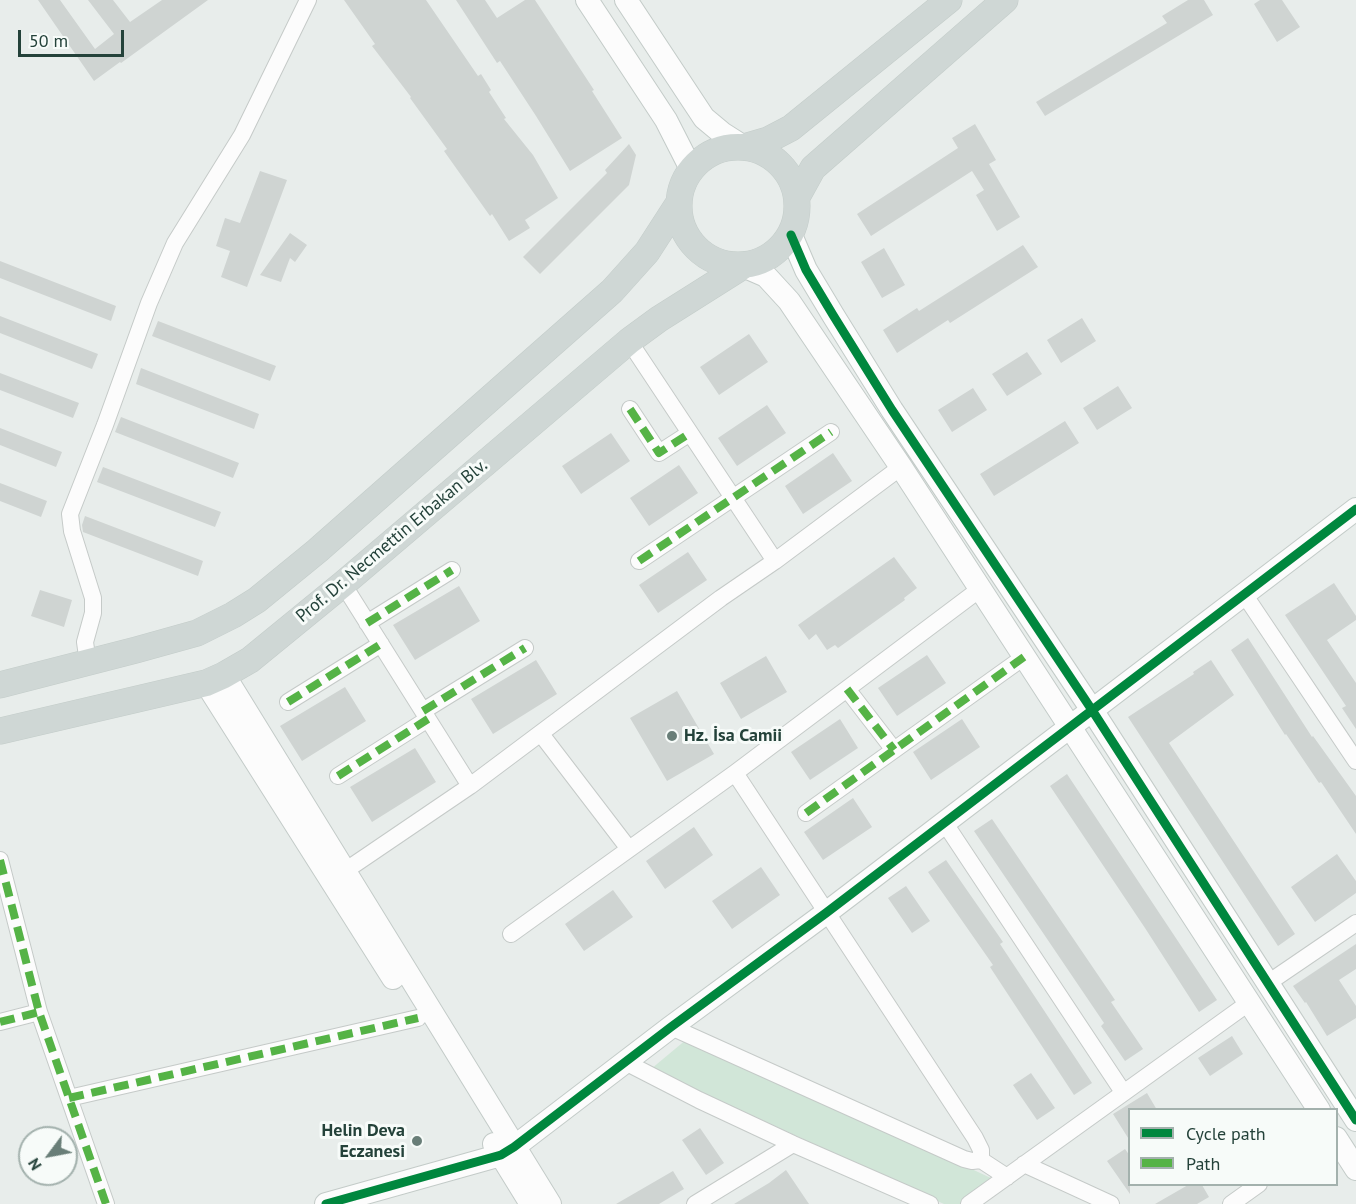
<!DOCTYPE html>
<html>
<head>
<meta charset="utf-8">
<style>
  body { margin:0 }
  #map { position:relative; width:1356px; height:1204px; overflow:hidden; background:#e8edeb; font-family:"PT Sans",sans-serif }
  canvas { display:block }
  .legend { position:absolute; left:1128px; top:1108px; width:210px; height:78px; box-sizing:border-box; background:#f7fbf9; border:2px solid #a3b1ad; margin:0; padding:8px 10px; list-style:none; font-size:18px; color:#24423a }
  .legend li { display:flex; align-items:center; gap:12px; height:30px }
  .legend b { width:30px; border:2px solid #a3b1ad }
  .north { position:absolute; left:18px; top:1126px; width:60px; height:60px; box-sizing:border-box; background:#f7fbf9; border:2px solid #a3b1ad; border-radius:50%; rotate:238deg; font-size:16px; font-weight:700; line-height:24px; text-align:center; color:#24423a }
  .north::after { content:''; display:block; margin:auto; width:21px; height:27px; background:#697e78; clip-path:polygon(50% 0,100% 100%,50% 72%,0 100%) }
  .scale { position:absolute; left:18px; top:30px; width:106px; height:27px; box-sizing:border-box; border:3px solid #24423a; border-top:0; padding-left:8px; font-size:18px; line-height:21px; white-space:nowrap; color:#24423a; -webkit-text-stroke:4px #f7fbf9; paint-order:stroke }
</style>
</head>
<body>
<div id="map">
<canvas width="1356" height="1204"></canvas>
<ul class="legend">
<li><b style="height:8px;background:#00873e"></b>Cycle path</li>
<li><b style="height:8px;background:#55b346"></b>Path</li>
</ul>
<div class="north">N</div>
<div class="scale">50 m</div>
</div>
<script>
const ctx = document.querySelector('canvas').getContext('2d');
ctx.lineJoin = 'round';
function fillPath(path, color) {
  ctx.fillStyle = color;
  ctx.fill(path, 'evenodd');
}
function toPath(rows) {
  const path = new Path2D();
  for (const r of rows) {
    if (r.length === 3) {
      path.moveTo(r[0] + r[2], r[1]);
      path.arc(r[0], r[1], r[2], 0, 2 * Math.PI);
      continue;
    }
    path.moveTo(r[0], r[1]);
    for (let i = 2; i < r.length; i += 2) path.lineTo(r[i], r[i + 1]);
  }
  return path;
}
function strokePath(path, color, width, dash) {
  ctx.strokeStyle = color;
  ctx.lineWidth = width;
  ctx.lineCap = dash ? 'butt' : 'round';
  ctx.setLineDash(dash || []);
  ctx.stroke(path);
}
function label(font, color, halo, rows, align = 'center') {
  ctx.font = font + ' "PT Sans",sans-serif';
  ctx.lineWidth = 6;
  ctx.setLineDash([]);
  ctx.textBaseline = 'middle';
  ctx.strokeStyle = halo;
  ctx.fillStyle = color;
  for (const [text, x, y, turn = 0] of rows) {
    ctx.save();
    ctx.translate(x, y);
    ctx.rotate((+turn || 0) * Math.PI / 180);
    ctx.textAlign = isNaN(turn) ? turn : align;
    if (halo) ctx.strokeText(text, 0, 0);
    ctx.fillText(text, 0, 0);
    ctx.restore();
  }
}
const green = toPath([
  [687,1039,901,1136,993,1179,962,1204,944,1204,651,1069]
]);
const building = toPath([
  [38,0,60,0,95,49,114,34,88,0,113,0,130,22,162,0,208,0,121,63,120,62,94,81],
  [344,0,426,0,478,76,481,74,491,90,489,92,506,118,504,119,533,155,558,198,525,220,530,228,509,241,492,214,490,216,444,151,447,149,410,98,411,97,372,46,375,44],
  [456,0,485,0,497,18,525,0,535,0,594,90,592,91,622,138,570,171,536,116,500,61,497,63],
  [1188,0,1204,0,1213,15,1045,116,1036,102,1167,23,1162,16],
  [1260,0,1282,0,1300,27,1277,42,1254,4],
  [975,124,996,160,989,164,1020,217,997,231,976,195,984,190,972,171,871,236,857,214,958,148,952,138],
  [629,144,636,155,629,185,540,274,523,257,607,173,605,170],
  [260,171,287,180,247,287,221,277,230,251,216,246,225,218,240,223],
  [290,233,307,245,295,262,290,258,281,282,260,275],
  [1023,245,1038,267,950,323,948,320,897,353,883,330,917,308,919,311],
  [884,248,905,285,882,298,861,262],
  [0,261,116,306,111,321,0,278],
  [0,316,98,354,92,369,0,333],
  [1082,318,1096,341,1061,363,1047,340],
  [158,321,276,366,270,381,152,336],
  [749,334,768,362,719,395,700,367],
  [1027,352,1042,374,1007,396,992,374],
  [141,368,259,414,254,429,136,384],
  [0,373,79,403,73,418,0,390],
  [1118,386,1132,408,1097,430,1083,408],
  [973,388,987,410,952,432,938,410],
  [767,405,786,433,737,466,718,438],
  [121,417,239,463,233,478,115,432],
  [1065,421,1079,443,994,496,980,474],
  [0,428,62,452,56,467,0,445],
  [611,433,630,461,581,494,562,466],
  [833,453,852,481,803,514,785,486],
  [679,465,698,493,649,526,630,498],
  [103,467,221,512,215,527,97,482],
  [0,483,47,501,41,517,0,501],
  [85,516,203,561,198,576,83,532,82,525],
  [688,552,707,580,658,613,639,585],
  [894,557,917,588,904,598,905,600,838,648,835,645,827,650,816,634,809,640,798,625],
  [1334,583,1356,616,1356,620,1327,640,1356,683,1356,729,1342,708,1346,706,1285,615],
  [459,586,480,621,415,660,393,625],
  [40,590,72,600,64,627,31,616],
  [1248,638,1312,737,1313,736,1356,796,1356,834,1321,782,1319,783,1286,734,1285,735,1231,650],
  [927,655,946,683,897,716,878,688],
  [766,656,787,692,741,719,720,683],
  [536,660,557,694,493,734,471,699],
  [1211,660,1234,695,1169,743,1295,934,1278,946,1128,717,1194,674,1193,672],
  [345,687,366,721,302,761,280,726],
  [677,691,714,754,667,781,630,718],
  [840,719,858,748,810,780,791,752],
  [962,719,980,747,931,780,913,752],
  [415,748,436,782,372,822,350,787],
  [1067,774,1217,1000,1199,1012,1145,928,1050,786],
  [853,798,872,827,823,860,804,832],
  [992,819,1115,1000,1111,1002,1143,1049,1125,1061,1101,1026,1104,1023,974,831],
  [694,827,713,855,665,889,646,861],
  [1337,854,1356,881,1356,893,1315,922,1291,887],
  [946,860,1003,942,1000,944,1092,1083,1074,1095,990,967,993,965,928,872],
  [761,867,780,895,732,929,712,901],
  [906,886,930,921,912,933,888,898],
  [613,890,633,917,584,951,565,924],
  [1356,944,1356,969,1339,980,1356,1006,1356,1018,1327,1036,1306,1002,1305,1003,1293,986],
  [1232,1036,1243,1054,1210,1076,1198,1058],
  [1031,1073,1055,1108,1037,1120,1013,1085],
  [1147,1093,1157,1110,1130,1110,1130,1141,1113,1114],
  [700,1128,724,1163,706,1175,682,1140],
  [1125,1149,1130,1156,1130,1194,1107,1161],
  [786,1170,809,1204,734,1204,769,1183],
  [673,1171,684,1189,659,1204,616,1204],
  [1188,1185,1202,1185,1209,1197,1197,1204,1155,1204]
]);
const street = toPath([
  [629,341,775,561],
  [630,409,659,453,690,433],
  [639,561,831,432],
  [343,584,470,786],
  [1244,594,1356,761],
  [367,623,452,570],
  [88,663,85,642,93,613,93,598,72,531,70,514,105,425,149,303,175,243,242,135,308,0],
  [847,689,894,750],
  [288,702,381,644],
  [423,711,525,648],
  [541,734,629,849],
  [735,773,975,1138,981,1150,981,1160],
  [338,776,428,719],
  [806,813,1024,657],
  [944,822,1123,1092],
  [0,860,39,1012,106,1204],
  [336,877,470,786,721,598,775,561,901,467],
  [511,934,735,773,980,589],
  [1268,983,1356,923],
  [0,1022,39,1012],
  [671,1027,964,1159,972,1161,981,1160,1007,1177],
  [625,1062,699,1100,793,1144,930,1204],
  [69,1098,418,1018],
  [1024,1164,1111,1204],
  [695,1204,793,1144],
  [969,1204,1250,1002],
  [1231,1204,1259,1184]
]);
const secondary = toPath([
  [587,0,666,120,691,169],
  [626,0,704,118,722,133,744,147],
  [791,235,806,270,833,315,892,410,1092,710,1356,1120],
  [743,266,766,276,789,301,901,467,1319,1110],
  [224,675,550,1204],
  [206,683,393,978],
  [1336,1138,1356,1169],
  [494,1144,531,1204],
  [326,1204,501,1155,514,1147,671,1027,826,913,1356,509]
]);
const primary = toPath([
  [738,206,59],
  [744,147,768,140,791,128,949,0],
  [797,197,813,168,1005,0],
  [0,685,136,650,197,633,233,615,257,600,317,551,612,291,647,252,678,204],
  [0,731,206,683,224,675,250,660,343,584,629,341,659,319,743,266]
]);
const quiet = toPath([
  [630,409,659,453,690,433],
  [639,561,831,432],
  [367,623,452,570],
  [847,689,894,750],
  [288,702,381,644],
  [423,711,525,648],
  [338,776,428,719],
  [806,813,1024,657],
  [0,860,39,1012,106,1204],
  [0,1022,39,1012],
  [69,1098,418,1018]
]);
const cycleway = toPath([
  [791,235,806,270,833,315,892,410,1092,710,1356,1120],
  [326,1204,501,1155,514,1147,671,1027,826,913,1356,509]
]);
const markers = [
  [672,736,6,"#697e78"],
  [417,1141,6,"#697e78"]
];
const streetNames = [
  ["Prof. Dr. Necmettin Erbakan Blv.",392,541,-40]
];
const poiNames = [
  ["Hz. İsa Camii",684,736],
  ["Helin Deva",405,1131,"right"],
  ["Eczanesi",405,1152,"right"]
];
fillPath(green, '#d1e6d8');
fillPath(building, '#cfd4d2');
strokePath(street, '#c5cac8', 18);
strokePath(secondary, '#c3cbc8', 24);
strokePath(primary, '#c3ccc9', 27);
strokePath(street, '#fcfcfc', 16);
strokePath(secondary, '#fcfcfc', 22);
strokePath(primary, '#cfd7d5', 26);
strokePath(quiet, '#55b346', 8, [15, 8]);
strokePath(cycleway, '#00873e', 9);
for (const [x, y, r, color] of markers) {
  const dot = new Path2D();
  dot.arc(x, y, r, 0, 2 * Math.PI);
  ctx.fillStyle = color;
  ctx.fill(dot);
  strokePath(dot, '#f7fbf9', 2);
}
label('18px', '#24423a', '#f7fbf9', streetNames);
label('bold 18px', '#24423a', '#f7fbf9', poiNames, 'left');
</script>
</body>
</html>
